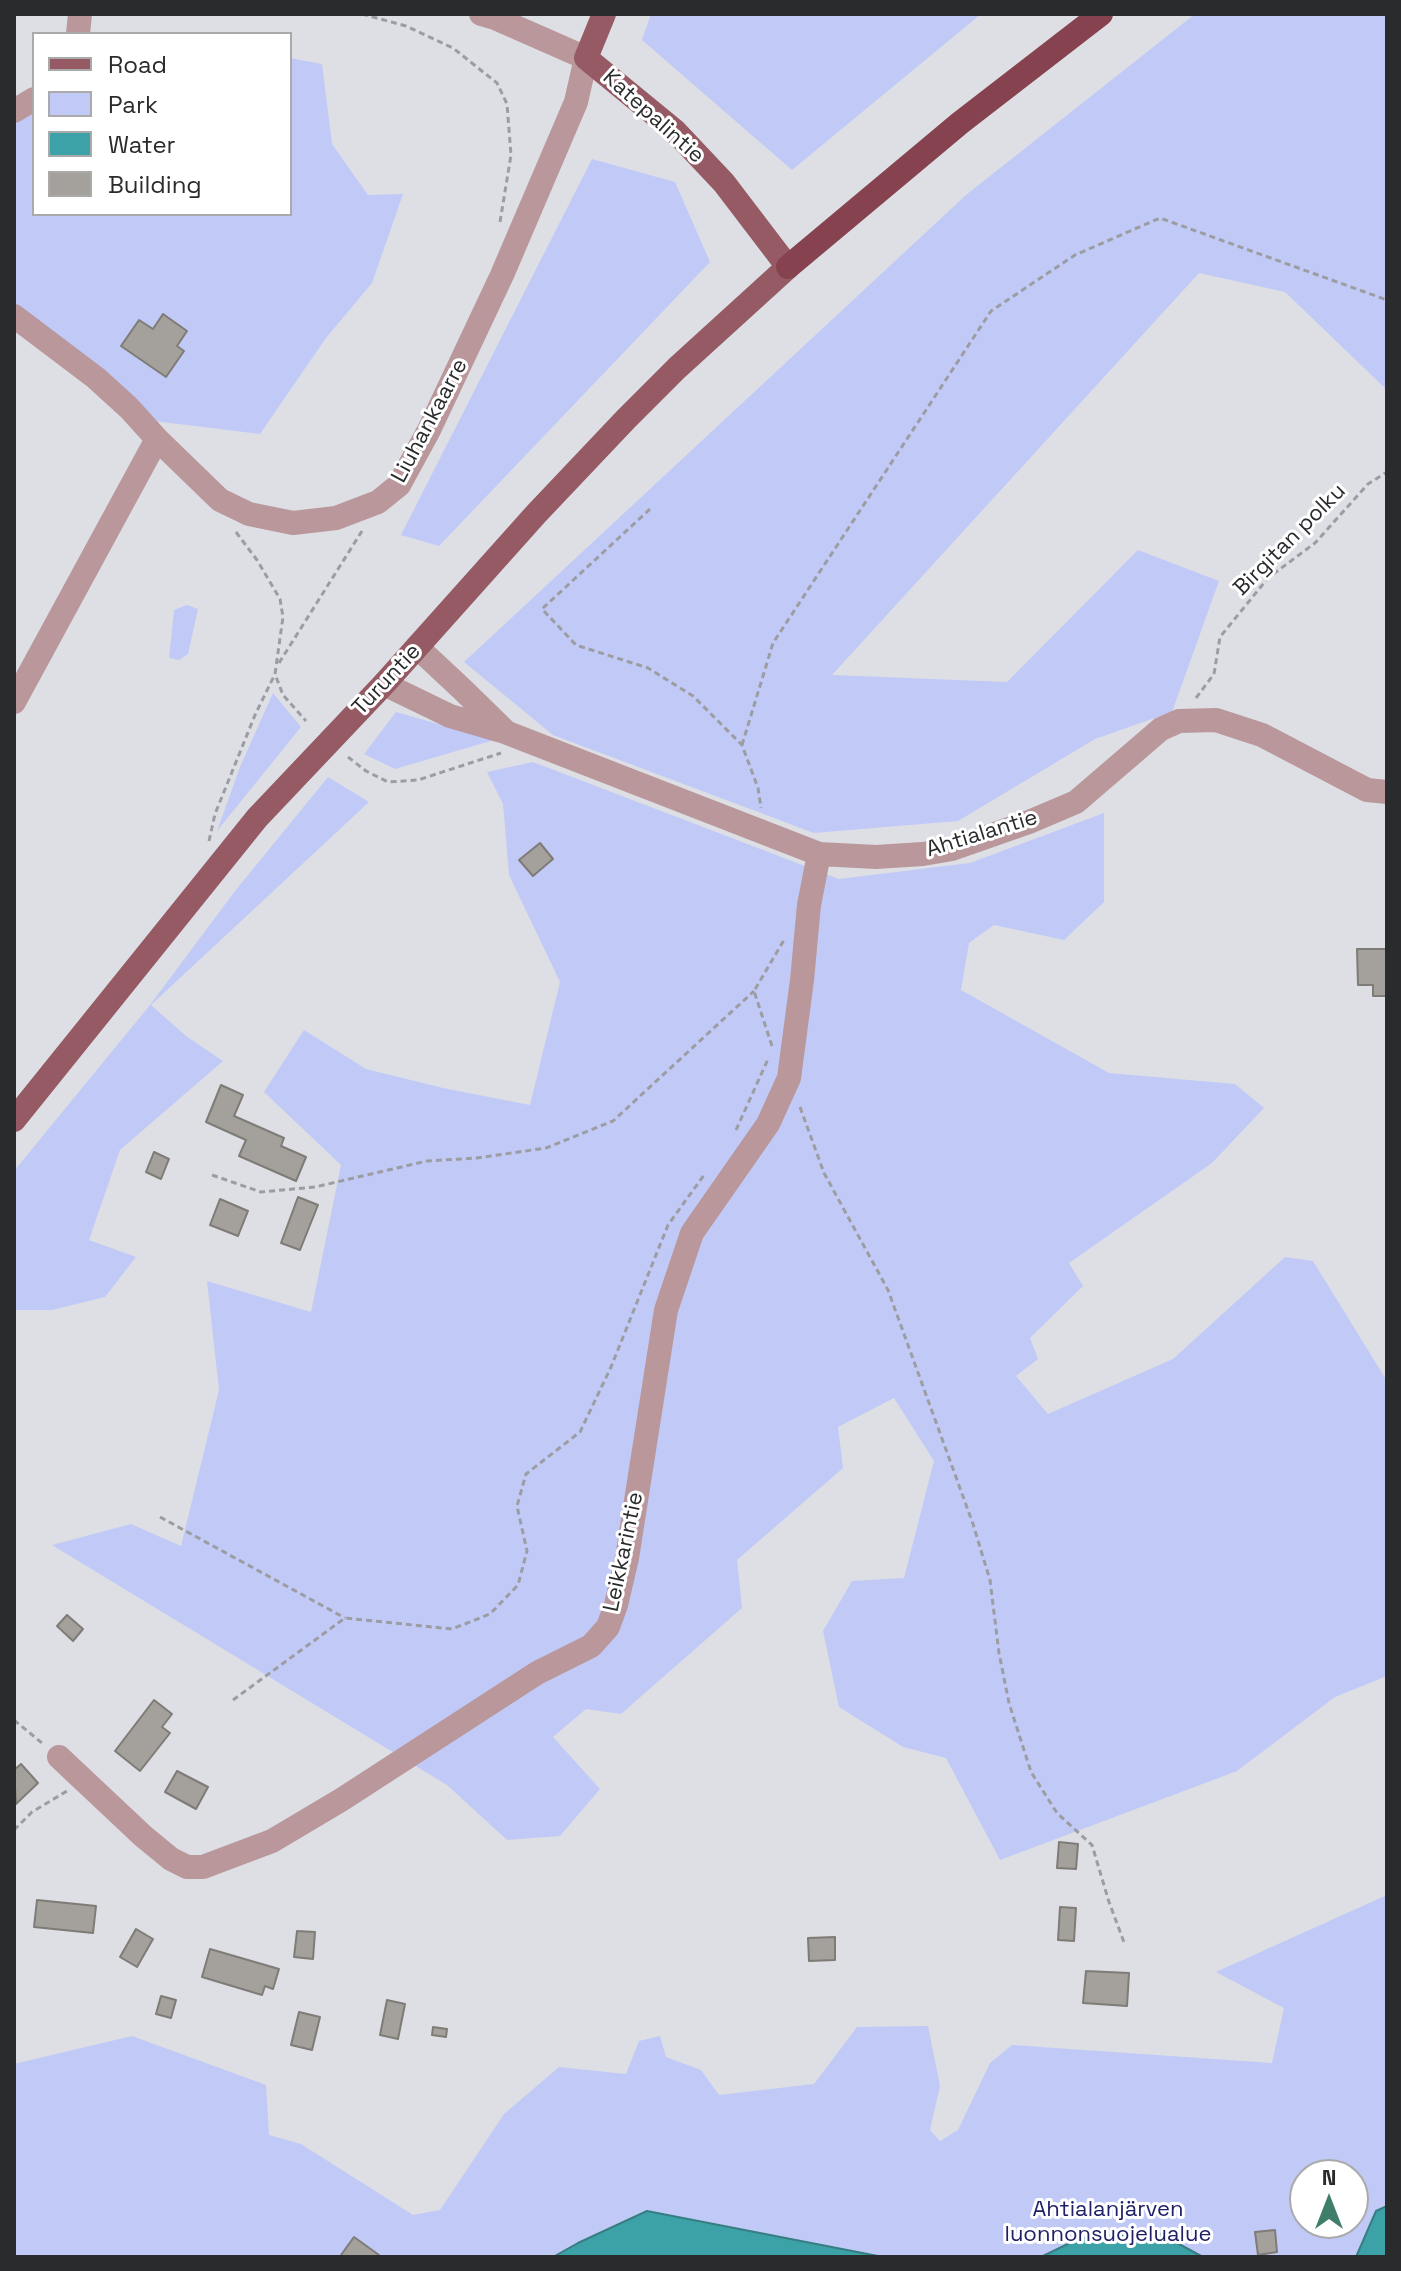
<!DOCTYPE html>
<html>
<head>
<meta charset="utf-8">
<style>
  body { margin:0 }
  #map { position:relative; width:1401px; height:2271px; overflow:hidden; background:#dddfe5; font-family:"Space Grotesk",sans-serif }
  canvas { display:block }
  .frame { position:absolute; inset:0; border:16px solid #2a2b2d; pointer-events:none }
  .legend { position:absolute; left:32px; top:32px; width:260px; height:184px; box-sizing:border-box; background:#fff; border:2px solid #aaaaab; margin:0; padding:10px 14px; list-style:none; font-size:24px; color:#2a2b2d }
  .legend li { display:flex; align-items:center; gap:16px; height:40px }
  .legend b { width:40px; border:2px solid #aaaaab }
  .north { position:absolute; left:1289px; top:2159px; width:80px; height:80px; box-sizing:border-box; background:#fff; border:2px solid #aaaaab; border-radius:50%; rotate:0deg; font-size:22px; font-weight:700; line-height:32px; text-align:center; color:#2a2b2d }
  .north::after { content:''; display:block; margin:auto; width:28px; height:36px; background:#3f7e6b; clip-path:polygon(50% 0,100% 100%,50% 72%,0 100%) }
</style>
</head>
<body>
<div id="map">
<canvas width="1401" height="2271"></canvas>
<div class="frame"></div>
<ul class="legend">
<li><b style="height:10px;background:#955a63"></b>Road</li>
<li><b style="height:22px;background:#c1caf7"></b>Park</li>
<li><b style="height:22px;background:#3da2a7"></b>Water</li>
<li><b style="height:22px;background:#a4a09b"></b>Building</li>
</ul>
<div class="north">N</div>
</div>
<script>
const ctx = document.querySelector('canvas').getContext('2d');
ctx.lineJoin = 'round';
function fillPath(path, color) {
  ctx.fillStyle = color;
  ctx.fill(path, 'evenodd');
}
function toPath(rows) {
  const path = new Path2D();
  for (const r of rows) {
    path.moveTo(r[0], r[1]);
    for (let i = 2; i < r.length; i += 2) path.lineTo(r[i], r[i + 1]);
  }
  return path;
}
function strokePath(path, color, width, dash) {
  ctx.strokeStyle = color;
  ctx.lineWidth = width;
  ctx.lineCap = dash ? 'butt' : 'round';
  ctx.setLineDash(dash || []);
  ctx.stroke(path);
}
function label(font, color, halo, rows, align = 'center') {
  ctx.font = font + ' "Space Grotesk",sans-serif';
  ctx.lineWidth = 6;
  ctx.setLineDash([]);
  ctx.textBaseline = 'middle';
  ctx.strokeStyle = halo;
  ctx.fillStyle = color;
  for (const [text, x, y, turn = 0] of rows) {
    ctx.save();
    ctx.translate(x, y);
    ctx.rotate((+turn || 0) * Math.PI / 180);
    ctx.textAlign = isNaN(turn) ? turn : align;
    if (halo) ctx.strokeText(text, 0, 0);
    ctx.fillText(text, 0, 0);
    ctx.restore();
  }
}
const green = toPath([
  [651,14,981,14,792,170,642,40],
  [1195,14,1387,14,1387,390,1285,292,1199,273,832,675,1007,682,1138,550,1219,581,1172,712,1095,739,958,821,814,833,553,735,464,662,966,195],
  [290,58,322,64,332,144,368,195,403,194,372,283,326,338,260,434,154,421,14,306,14,122,34,111,34,214,290,214],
  [592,159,675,182,710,262,439,546,401,535],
  [187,605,198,609,188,654,179,660,169,658,174,610],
  [273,693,301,727,217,831,240,767],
  [396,712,494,740,395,769,364,754],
  [533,762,839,879,970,863,1104,813,1104,902,1064,940,994,925,969,943,961,990,1109,1073,1235,1084,1264,1108,1212,1163,1069,1263,1083,1286,1030,1338,1038,1359,1016,1376,1048,1414,1173,1359,1285,1257,1313,1261,1387,1381,1387,1676,1335,1697,1237,1771,1000,1860,946,1758,903,1747,839,1707,823,1631,852,1581,904,1578,934,1461,894,1398,838,1427,843,1468,737,1560,742,1608,621,1714,586,1709,553,1737,600,1789,560,1836,507,1840,447,1785,52,1545,131,1524,181,1546,219,1390,207,1281,311,1312,341,1165,264,1092,304,1030,366,1069,443,1088,530,1105,560,982,509,875,503,804,487,772],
  [328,777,369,802,151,1005,186,1036,223,1061,120,1150,89,1240,136,1257,105,1297,52,1310,14,1310,14,1171,150,1005,235,891],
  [1387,1895,1387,2257,14,2257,14,2064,132,2036,266,2085,269,2135,301,2144,413,2215,440,2210,504,2114,559,2067,626,2074,639,2041,660,2036,666,2057,701,2070,719,2095,814,2084,857,2027,928,2026,940,2086,930,2130,940,2141,958,2130,990,2063,1012,2045,1272,2063,1284,2008,1216,1972],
  [1305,2175,1353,2175,1353,2223,1305,2223]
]);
const water = toPath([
  [1387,2206,1387,2257,1335,2257,1356,2257,1376,2211,1387,2206],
  [647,2211,883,2257,553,2257,578,2243,647,2211],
  [1155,2231,1203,2257,1041,2257,1078,2239,1155,2231]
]);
const building = toPath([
  [163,314,187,331,177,346,184,351,166,377,121,346,139,320,153,329,163,314],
  [540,843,553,859,533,876,519,860,540,843],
  [1357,949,1387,949,1387,996,1373,996,1373,985,1358,985,1357,949],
  [221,1085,243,1095,234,1116,284,1138,281,1146,306,1157,296,1181,239,1156,246,1140,206,1122,221,1085],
  [154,1152,169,1159,161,1179,146,1172,154,1152],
  [298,1197,318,1205,300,1250,281,1243,298,1197],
  [220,1199,248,1211,238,1236,210,1225,220,1199],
  [67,1615,83,1629,73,1641,57,1626,67,1615],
  [154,1700,172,1714,162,1727,170,1733,140,1771,115,1751,154,1700],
  [21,1764,38,1783,16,1804,14,1770,21,1764],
  [177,1771,208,1787,196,1809,165,1792,177,1771],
  [1059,1842,1078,1844,1076,1869,1057,1868,1059,1842],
  [37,1900,96,1906,93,1933,34,1927,37,1900],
  [1060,1907,1076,1908,1074,1941,1058,1940,1060,1907],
  [136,1929,153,1939,137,1967,120,1957,136,1929],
  [297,1931,315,1932,313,1959,294,1957,297,1931],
  [835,1937,835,1960,809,1961,808,1938,835,1937],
  [210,1949,279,1969,273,1989,265,1986,262,1995,202,1977,210,1949],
  [1086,1971,1129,1973,1127,2006,1083,2003,1086,1971],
  [161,1996,176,2000,171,2018,156,2014,161,1996],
  [387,2000,405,2004,398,2039,380,2035,387,2000],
  [299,2012,320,2017,312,2050,291,2045,299,2012],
  [433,2027,447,2029,446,2037,432,2035,433,2027],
  [1275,2230,1277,2252,1258,2255,1255,2232,1275,2230],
  [354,2237,379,2255,377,2257,343,2257,341,2255,354,2237]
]);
const path = toPath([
  [362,14,406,26,453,48,497,83,507,104,511,155,500,222],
  [650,509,542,609,576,645,648,668,693,696,742,745,758,788,761,808],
  [236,532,257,560,280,599,283,617,275,674,283,695,306,721],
  [279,663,362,531],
  [1196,698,1214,674,1220,637,1268,578,1315,543,1368,484,1387,472],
  [742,745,773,643,991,311,1075,255,1160,218,1387,300],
  [348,757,366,771,388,782,418,780,501,753],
  [209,841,215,814,255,715,275,674],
  [772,1046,754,991,784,940],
  [800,1107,824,1173,888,1290,973,1524,990,1580,999,1653,1009,1703,1031,1772,1057,1813,1092,1845,1109,1902,1125,1945],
  [736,1130,769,1057],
  [212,1175,261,1192,315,1187,427,1161,477,1158,546,1148,613,1121,754,991],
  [160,1517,345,1618],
  [233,1700,345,1618,452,1629,490,1614,518,1585,527,1551,517,1506,526,1474,580,1432,611,1367,668,1225,704,1175],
  [14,1720,42,1743],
  [14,1830,32,1812,67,1791]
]);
const minor = toPath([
  [78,34,80,14],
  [14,111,34,99],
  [14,316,96,378,129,408,157,439,220,500,249,514,293,523,336,518,378,502,399,485,429,430,502,275,576,102,586,58,495,18,481,14],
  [417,647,463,690,504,730],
  [384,684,450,716,505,732,819,854,876,857,923,854,952,849,1029,822,1076,802,1161,729,1179,721,1216,720,1262,735,1367,790,1387,792],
  [14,702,157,439],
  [59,1757,143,1836,171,1859,187,1867,203,1867,272,1841,341,1800,537,1673,591,1646,608,1627,616,1605,627,1558,666,1310,692,1233,768,1124,789,1078,802,980,809,905,819,854]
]);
const major = toPath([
  [14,1120,257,818,384,684,536,514,626,419,677,368,788,267,724,183,675,131,586,58,604,14]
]);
const highway = toPath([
  [788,267,960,123,1101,14]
]);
const streetNames = [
  ["Katepalintie",653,117,42],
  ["Liuhankaarre",430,421,-62],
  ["Birgitan polku",1290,540,-45],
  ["Turuntie",387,680,-47],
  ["Ahtialantie",982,834,-17],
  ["Leikkarintie",624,1552,-78]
];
const parkNames = [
  ["Ahtialanjärven",1108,2210],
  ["luonnonsuojelualue",1108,2235]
];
fillPath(green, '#c1caf7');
fillPath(water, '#3da2a7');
strokePath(water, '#377e82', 2);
fillPath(building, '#a4a09b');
strokePath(building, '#7f7b76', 2);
strokePath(path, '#9c9da2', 3, [6, 4]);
strokePath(minor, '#b9979b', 24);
strokePath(major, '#955a63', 24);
strokePath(highway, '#86434f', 24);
label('22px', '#2a2b2d', '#fff', streetNames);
label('22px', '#202067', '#fff', parkNames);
</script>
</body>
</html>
